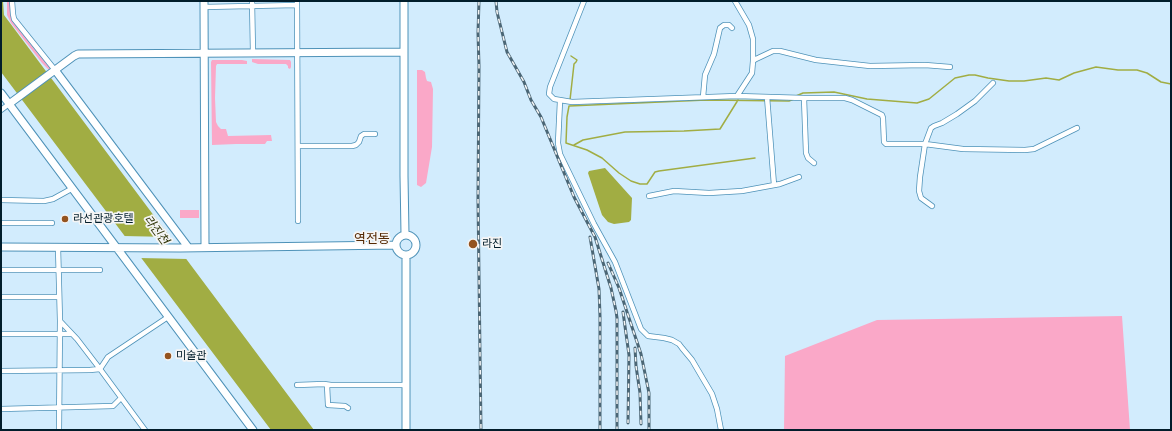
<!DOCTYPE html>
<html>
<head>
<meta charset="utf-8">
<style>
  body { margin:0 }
  #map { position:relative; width:1172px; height:431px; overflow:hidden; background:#d2ecfd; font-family:Inter,sans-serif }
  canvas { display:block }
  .frame { position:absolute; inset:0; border:2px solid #011d2b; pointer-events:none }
</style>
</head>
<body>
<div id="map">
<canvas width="1172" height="431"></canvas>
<div class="frame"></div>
</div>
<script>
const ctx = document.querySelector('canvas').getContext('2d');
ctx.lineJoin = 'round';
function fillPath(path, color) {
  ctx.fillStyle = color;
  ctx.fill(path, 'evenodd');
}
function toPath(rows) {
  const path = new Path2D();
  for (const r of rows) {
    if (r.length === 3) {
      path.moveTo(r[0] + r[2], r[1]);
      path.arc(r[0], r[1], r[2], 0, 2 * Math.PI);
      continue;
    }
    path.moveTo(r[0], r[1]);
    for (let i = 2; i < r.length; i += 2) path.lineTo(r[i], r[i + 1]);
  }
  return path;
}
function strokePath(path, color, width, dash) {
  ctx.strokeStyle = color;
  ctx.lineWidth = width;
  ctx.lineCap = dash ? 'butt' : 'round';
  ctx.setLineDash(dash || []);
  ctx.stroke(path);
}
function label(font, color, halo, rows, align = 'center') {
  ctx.font = font + ' Inter,"Noto Sans KR",sans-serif';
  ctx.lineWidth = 3.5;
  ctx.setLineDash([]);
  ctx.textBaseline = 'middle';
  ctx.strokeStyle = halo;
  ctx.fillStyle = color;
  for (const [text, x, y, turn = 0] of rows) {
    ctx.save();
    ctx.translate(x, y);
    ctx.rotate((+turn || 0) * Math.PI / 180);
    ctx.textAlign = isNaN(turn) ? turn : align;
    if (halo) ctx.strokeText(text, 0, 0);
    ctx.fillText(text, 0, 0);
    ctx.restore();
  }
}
const green = toPath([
  [7,1,11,1,12,18,50,67,51,70,50,71,42,63,11,23,7,15],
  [252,59,290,60,291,62,291,67,290,69,288,68,288,66,286,64,258,64,252,62],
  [212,60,242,60,247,61,247,64,217,64,216,66,215,98,216,122,218,126,221,129,226,129,228,136,271,135,272,141,267,141,265,144,236,144,212,145,211,62],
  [417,70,422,70,425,72,426,78,427,81,431,82,433,89,432,147,426,183,421,187,417,185],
  [180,210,199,210,199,218,180,218],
  [1122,316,1130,430,784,430,785,356,877,320]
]);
const water = toPath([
  [1,1,3,1,4,15,314,430,271,430,1,72],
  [605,168,632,198,631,220,629,222,614,224,608,222,602,215,588,173,589,171]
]);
const pier = toPath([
  [123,236,171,237,188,259,139,258]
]);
const stream = toPath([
  [796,96,803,93,834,92,867,99,917,103,929,99,955,78,969,75,975,75,988,78,1009,81,1024,81,1046,78,1059,80,1074,73,1096,67,1118,70,1137,70,1147,73,1161,82,1171,84],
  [570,100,574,64,576,62,577,60,571,56],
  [569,106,706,100,789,101,794,99],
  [569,106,567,117,566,143,587,150,602,158,619,173,631,181,640,184,647,184,655,172,659,171,755,158],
  [574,145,583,140,625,132,684,131,720,129,738,100]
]);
const street = toPath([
  [12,1,13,14,14,19,55,70],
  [252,1,253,53],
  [297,1,298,221],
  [584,1,550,87,549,94,554,99,572,102,737,96,804,98,845,98,852,100,882,115,883,118,884,142,886,144,925,144,963,149,1025,150,1034,149,1077,128],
  [735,1,749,25,753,39,753,61],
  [204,7,297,5],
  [737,96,752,73,753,61,756,59,773,51,780,51,816,60,870,66,925,65,950,67],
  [703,97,705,75,714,54,720,28,724,25,729,25,732,28],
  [767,97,774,185],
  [804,98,806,153,808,158,814,163],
  [560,101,558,143,560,154,594,224,615,262,641,329,648,336,664,338,672,340,679,344,682,348,692,360,712,394,717,409,721,430],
  [1,110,9,104],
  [298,146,352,146,356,145,359,142,361,136,364,134,375,134],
  [649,196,674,191,709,193,742,191,780,184,799,177],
  [1,200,44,201,53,199,73,188],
  [932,206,921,198,919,191,920,177,925,144,931,128,934,126,942,123,957,114,975,101,993,83],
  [1,223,52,223],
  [58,247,60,321,77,339,100,369,145,430],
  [1,270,100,270],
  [1,297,59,297],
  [1,334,71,334],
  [1,371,90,370,100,369,108,357,168,317],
  [297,385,324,384,331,385,406,385],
  [327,385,328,405,345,406,348,408],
  [1,409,113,406,121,398],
  [59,430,60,321]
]);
const secondary = toPath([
  [204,1,205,247],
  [404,1,404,176,405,234],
  [55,70,188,247],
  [1,93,253,430],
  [9,104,74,56,78,54,404,52],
  [406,245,10],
  [1,247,180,248,395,245],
  [406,255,406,430]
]);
const rail = toPath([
  [479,1,478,33,479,66,478,199,481,430],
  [496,1,497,12,507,52,524,82,531,100,541,117,574,197,595,237,611,288,616,311,617,318,617,430],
  [590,237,599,289,600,316,600,430],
  [608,263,619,288,641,354,649,393,649,430],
  [623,312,629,355,628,423],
  [635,348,636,366,640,393,641,424]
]);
const markers = [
  [65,219,4,"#94531f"],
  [473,244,5,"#94531f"],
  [168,356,4,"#94531f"]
];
const poiNames = [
  ["라선관광호텔",73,219],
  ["라진",482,244],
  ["미술관",176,356]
];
const waterNames = [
  ["라진천",156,230,53]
];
const quarterNames = [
  ["역전동",372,239]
];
fillPath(green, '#faa8c8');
fillPath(water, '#a1ad43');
fillPath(pier, '#d2ecfd');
strokePath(stream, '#a1ad43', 1.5);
strokePath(street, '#4e92b8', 6);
strokePath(secondary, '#4e92b8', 9);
strokePath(street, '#fff', 4.5);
strokePath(secondary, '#fff', 7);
strokePath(rail, '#4b6675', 3);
strokePath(rail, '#f5f5f5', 1.5, [4.5]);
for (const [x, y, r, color] of markers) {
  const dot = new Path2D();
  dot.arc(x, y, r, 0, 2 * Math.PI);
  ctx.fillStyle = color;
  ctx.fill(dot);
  strokePath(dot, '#f5f5f5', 1.5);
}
label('11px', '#011d2b', '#f5f5f5', poiNames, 'left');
label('italic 12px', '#33380b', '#f5f5f5', waterNames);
label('13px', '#552903', '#f5f5f5', quarterNames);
</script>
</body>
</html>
